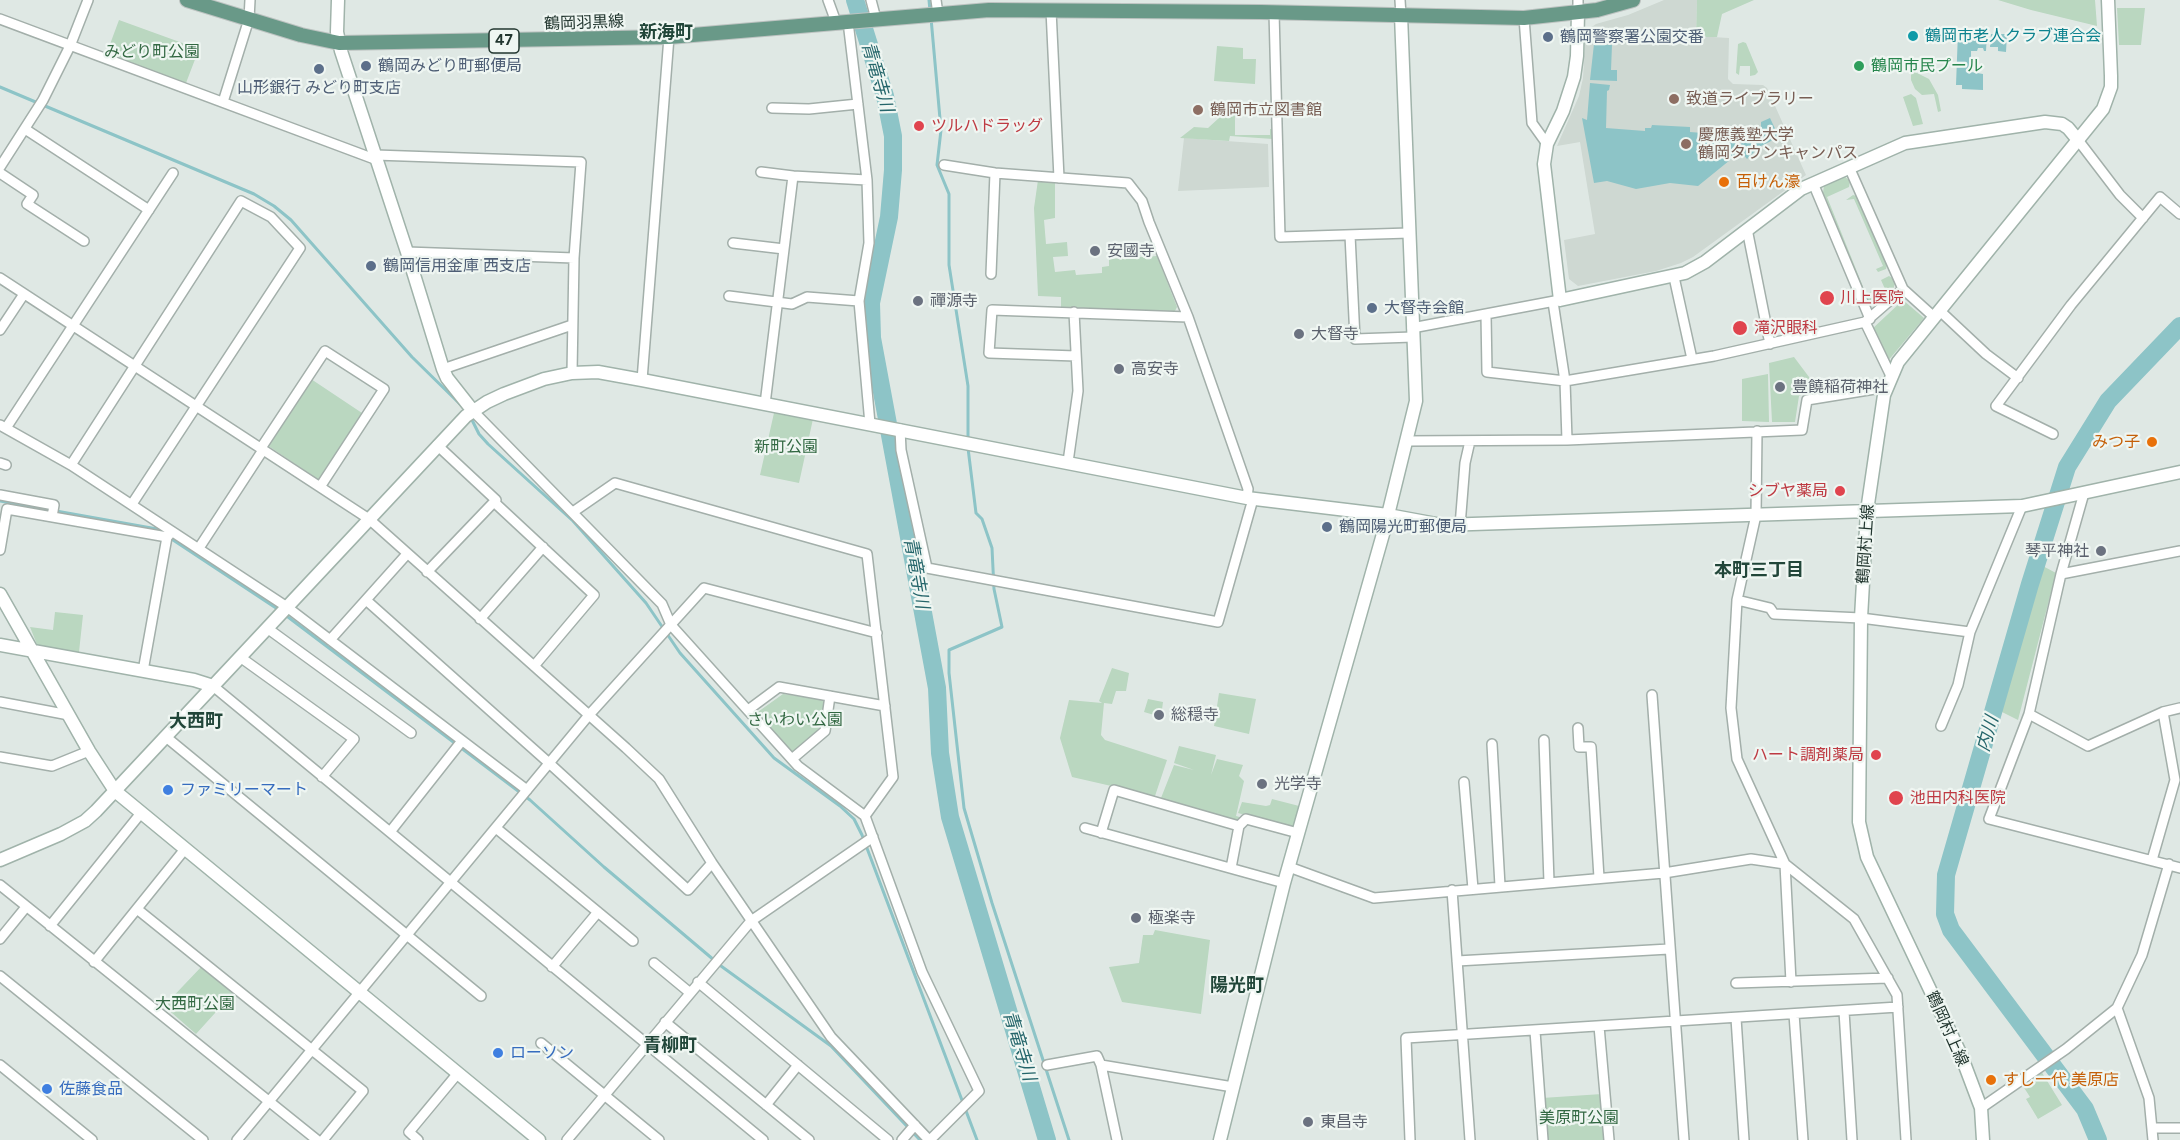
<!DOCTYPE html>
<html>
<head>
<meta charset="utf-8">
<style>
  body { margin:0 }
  canvas { display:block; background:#dfe8e4 }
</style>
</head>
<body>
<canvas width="2180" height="1140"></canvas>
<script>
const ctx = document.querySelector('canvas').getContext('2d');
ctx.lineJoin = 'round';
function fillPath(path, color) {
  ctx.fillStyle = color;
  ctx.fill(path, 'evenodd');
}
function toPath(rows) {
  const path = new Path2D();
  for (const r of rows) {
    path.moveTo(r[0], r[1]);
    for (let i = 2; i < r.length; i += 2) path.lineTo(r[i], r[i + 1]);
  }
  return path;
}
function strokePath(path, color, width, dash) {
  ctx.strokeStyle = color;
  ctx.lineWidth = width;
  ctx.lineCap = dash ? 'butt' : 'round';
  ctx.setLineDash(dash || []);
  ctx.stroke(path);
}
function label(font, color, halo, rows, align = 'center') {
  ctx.font = font + ' Figtree,"Noto Sans JP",sans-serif';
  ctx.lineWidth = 4.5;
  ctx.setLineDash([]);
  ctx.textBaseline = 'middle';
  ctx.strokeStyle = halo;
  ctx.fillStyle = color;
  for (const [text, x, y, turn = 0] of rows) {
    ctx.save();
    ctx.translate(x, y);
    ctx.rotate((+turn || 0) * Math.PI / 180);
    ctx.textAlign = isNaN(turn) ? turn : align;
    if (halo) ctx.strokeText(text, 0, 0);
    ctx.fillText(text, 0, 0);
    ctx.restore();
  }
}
const built = toPath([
  [1664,0,1697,0,1696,36,1729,38,1728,79,1733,84,1763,85,1767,88,1806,175,1693,257,1681,263,1656,271,1578,286,1569,279,1564,240,1595,234,1580,142,1557,146,1579,96,1583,78,1586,31,1596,24,1628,15],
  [1184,138,1268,144,1269,187,1178,191]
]);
const green = toPath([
  [1697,0,1754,0,1722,14,1717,37,1696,37],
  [1998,0,2095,0,2097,26,2031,10],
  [2117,8,2145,8,2141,45,2119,45],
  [119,20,199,49,186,83,106,55],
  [1743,42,1746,43,1758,72,1755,75,1750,76,1750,66,1740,66,1739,75,1736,73,1738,44],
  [1217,46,1243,48,1243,59,1256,59,1255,84,1214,81],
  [1911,70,1929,79,1938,95,1941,111,1938,112,1934,94,1922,95,1915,89,1911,80],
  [1911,94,1916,98,1923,124,1913,126,1903,97],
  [1232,106,1246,107,1246,113,1235,114,1235,135,1270,135,1270,129,1273,129,1273,139,1230,136,1229,141,1180,138,1194,127,1208,128],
  [1844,176,1850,181,1849,187,1827,197,1866,294,1874,290,1876,294,1885,289,1881,280,1889,276,1892,278,1895,283,1893,290,1877,307,1868,303,1823,193,1824,185],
  [1038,180,1055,181,1055,218,1044,220,1046,244,1067,242,1068,256,1053,257,1055,272,1075,270,1076,275,1102,273,1102,267,1109,266,1109,259,1157,256,1177,307,1175,311,1061,308,1061,297,1038,296,1034,208],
  [1853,195,1857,196,1887,265,1886,269,1878,272,1876,269,1883,266,1854,199,1846,200],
  [1903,300,1924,318,1887,362,1871,330],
  [1794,357,1818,389,1799,396,1795,422,1772,422,1769,363],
  [1768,374,1769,422,1742,421,1742,379],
  [311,379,362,413,319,480,267,445],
  [774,413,813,419,799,483,760,475],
  [2039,564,2056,573,2018,720,2000,711],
  [55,612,83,615,79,652,38,647,30,627,53,630],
  [1112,668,1129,673,1126,691,1116,691,1112,704,1104,703,1101,735,1105,740,1167,760,1155,796,1072,777,1060,738,1069,700,1102,703,1099,701],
  [1219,693,1256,699,1249,734,1214,726],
  [783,694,826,700,821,729,793,754,755,714],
  [1148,699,1163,702,1161,717,1144,712],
  [1179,746,1216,755,1211,775,1217,759,1243,765,1239,776,1244,781,1236,816,1243,818,1239,821,1161,798,1174,765,1194,770,1174,763],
  [1272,799,1303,807,1296,829,1238,813,1242,802,1266,806,1270,805],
  [1155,930,1210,940,1201,1014,1122,1002,1109,967,1139,963,1143,935,1153,935],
  [203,965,235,991,196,1034,164,1006],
  [2041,1071,2062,1105,2038,1119,2026,1099,2030,1097,2021,1083],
  [1602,1094,1607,1140,1545,1140,1542,1098]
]);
const water = toPath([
  [1958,32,1987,33,1986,51,1984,51,1983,48,1978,48,1977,51,1971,51,1971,72,1983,74,1983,90,1962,89,1962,85,1956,85],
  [1991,34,2007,34,2006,52,1998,51,1998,47,1990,47],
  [1594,44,1612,45,1611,70,1617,70,1617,81,1590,80],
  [1590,83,1610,85,1609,90,1607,91,1606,128,1645,131,1645,128,1651,128,1652,125,1690,127,1690,132,1728,135,1728,132,1737,133,1735,156,1698,186,1670,183,1636,189,1607,181,1594,183,1582,118,1587,120],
  [1770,118,1779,137,1759,147,1747,159,1741,152,1742,132,1761,133,1761,122]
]);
const stream = toPath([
  [929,0,930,11],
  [931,18,941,130,937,165,949,194,949,265,968,386,968,441],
  [0,87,254,194,274,206,291,220,412,357,464,408],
  [470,416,479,434,488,444,573,521,646,603,680,653,774,758,840,806,854,819,862,835,977,1140],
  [968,448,976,513,982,519,992,548,994,589,1002,627,949,650,949,673,964,808,992,903,1069,1140],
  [0,501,157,529,162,532],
  [170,538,279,610],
  [284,614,530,800,604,867,721,966,831,1046,920,1140]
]);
const river = toPath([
  [855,0,885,96,893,136,893,170,889,217,871,303,872,338,937,688,940,753,950,817,1047,1140],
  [2098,1140,2085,1109,1951,930,1945,914,1946,875,2030,584,2067,467,2108,401,2180,326]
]);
const street = toPath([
  [828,0,836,22],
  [871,0,876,19],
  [936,0,938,14],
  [1400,0,1401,15],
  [1051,10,1059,178],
  [1274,12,1280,237,1409,233],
  [1578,13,1578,0],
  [1524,18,1532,123,1547,144],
  [0,19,377,160],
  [849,30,867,180,869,243,859,301,870,424],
  [223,102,249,19,250,0],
  [772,108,809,109,858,104],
  [25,129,149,210],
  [2078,140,2120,195,2143,218],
  [375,155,581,162,574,258,572,373],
  [944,165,995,173,1128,183,1142,201,1149,222,1188,317,1248,489,1247,498],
  [0,167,43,100,70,46,88,0],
  [1849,167,1903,289,1934,317],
  [761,172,793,176],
  [0,173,33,195,27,204,84,241],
  [1813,183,1870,319],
  [1747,229,1770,344],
  [1350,235,1355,339,1413,337],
  [733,243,784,249],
  [407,252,574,258],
  [991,274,995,173],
  [1674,277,1692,359],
  [0,278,369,519,626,748,659,779,712,863,831,1037,929,1140],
  [729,296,792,304,807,297,859,301],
  [1553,302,1565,381,1567,440],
  [1939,310,1986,354,2018,378],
  [1486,315,1487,372,1565,381,1714,356,1865,322,1903,289],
  [1865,322,1891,376],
  [1412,328,1560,300],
  [0,330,24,294],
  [1076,356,989,353,992,310,1188,317],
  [443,369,572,325],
  [642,380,669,37],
  [765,404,793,176,867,180],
  [473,411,662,604,671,625,798,766,865,816,922,972,979,1091,930,1140],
  [0,425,71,465,287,607,527,790],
  [6,428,173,173],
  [900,429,901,450,927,568,1218,622,1253,499],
  [1757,431,1756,515,1737,600,1731,708,1737,759,1785,864,1791,982],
  [2053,434,1996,406,2071,305,2160,197,2180,214],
  [1406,441,1567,440,1802,430,1807,400,1887,387],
  [437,445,496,500,494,502,594,595,534,666],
  [261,448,325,351,384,389,320,487],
  [1068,462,1078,391,1074,312],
  [0,463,6,465],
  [71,465,241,201,271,217,300,248,132,504],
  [2084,493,2061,574,2029,714,1989,819,2180,868],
  [0,495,54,505,52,517],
  [573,512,615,483,867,554,893,777,865,816],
  [1460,526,1465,463,1470,441],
  [199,548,263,450],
  [0,550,7,509,167,537],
  [427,572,494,502],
  [2061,574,2180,551],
  [366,600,549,763,688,890,712,863],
  [1737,600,1770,608,1774,614,1861,618,1970,632],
  [480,619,543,547],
  [267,628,411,733],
  [330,640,407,554],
  [240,657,354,739,322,777],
  [143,671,167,537,169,535],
  [213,686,763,1140],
  [1652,695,1684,1140],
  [0,702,69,715],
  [748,710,779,687,885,706],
  [2029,714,2088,746,2163,712,2180,708],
  [1941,726,1958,685,1970,632,2022,506],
  [1578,728,1579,747,1591,747,1599,878],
  [166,737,481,996],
  [1544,740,1549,882],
  [1492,744,1500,886],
  [0,757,52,766,89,751],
  [792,759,825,731,830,696],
  [1464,782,1473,889],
  [496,828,633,941],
  [1085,828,1284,883],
  [390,832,461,742],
  [1101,833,1114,790,1239,826,1246,819,1298,833],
  [2152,860,2175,780,2163,712],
  [1289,867,1374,898,1664,873,1751,859,1785,864,1854,919,1897,995,1906,1140],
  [1231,868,1239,826],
  [0,885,317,1140],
  [1452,890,1470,1140],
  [137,909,363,1091,323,1140],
  [50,926,141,813],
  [0,939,26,907],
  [1457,961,1669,949],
  [94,962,185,849],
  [654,963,689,992],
  [552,967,598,912],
  [0,976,203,1140],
  [698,982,888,1140],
  [1736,983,1888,978],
  [2117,1008,2149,1098,2153,1140],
  [1844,1011,1852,1140],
  [1794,1014,1803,1140],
  [1736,1018,1744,1140],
  [665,1022,809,1140],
  [1599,1026,1609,1140],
  [1535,1031,1543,1140],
  [541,1043,659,1140],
  [0,1065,92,1140],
  [1047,1065,1097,1056,1101,1065,1117,1140],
  [1101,1065,1233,1087],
  [766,1105,798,1065],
  [1981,1108,2066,1049,2117,1008,2142,955,2169,864],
  [2152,1128,2180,1128],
  [237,1140,589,715,704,588,877,633],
  [418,1140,409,1132,458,1073],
  [567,1140,751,921,873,837],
  [902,1140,915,1125],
  [1410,1140,1406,1038,1898,1007]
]);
const secondary = toPath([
  [338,0,337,32,341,51,407,252,443,369,447,378,473,411],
  [1578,13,1577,56,1574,77,1563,111,1547,144,1544,164,1560,300,1685,273,1705,262,1801,189,1905,143,2045,122,2062,124,2068,128,2078,140],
  [0,594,89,751,115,791,539,1140],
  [0,645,194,680,213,686],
  [0,860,61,834,85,821,96,811,466,416,487,402,504,394,544,379,572,373,598,372,642,380,1247,498,1388,515,1442,525,2022,506,2180,472],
  [1220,1140,1284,883,1385,527,1416,401,1401,15],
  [1983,1140,1981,1108,1961,1055,1867,857,1859,822,1861,618,1867,511,1884,395,1898,362,2103,109,2111,87,2111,76,2108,0]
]);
const primary = toPath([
  [187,0,301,35,339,43,669,37,989,10,1261,12,1524,18,1597,10,1633,0]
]);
const markers = [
  [1913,36,6,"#0f9aa8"],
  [1548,37,6,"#5c6f8a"],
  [366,66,6,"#5c6f8a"],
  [1859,66,6,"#2e9e5b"],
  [319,69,6,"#5c6f8a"],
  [1674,99,6,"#8d6e63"],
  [1198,110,6,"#8d6e63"],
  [919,126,6,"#e0444e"],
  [1686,144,6,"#8d6e63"],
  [1724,182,6,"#e8710a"],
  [1095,251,6,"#6b7280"],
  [371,266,6,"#5c6f8a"],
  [1827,298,8,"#e0444e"],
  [918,301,6,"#6b7280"],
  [1372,308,6,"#5c6f8a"],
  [1740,328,8,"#e0444e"],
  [1299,334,6,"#6b7280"],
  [1119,369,6,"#6b7280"],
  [1780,387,6,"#6b7280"],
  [2152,442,6,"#e8710a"],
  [1840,491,6,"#e0444e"],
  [1327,527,6,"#5c6f8a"],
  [2101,551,6,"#6b7280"],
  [1159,715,6,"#6b7280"],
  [1876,755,6,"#e0444e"],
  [1262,784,6,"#6b7280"],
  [168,790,6,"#3f7fe0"],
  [1896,798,8,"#e0444e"],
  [1136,918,6,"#6b7280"],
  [498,1053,6,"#3f7fe0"],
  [1991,1080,6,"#e8710a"],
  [47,1089,6,"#3f7fe0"],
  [1308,1122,6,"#6b7280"]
];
const shields = [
  [504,41,30]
];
const shieldNames = [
  ["47",504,41]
];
const streetNames = [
  ["鶴岡羽黒線",584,23,-2],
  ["鶴岡村上線",1866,544,-86],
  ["鶴岡村上線",1947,1029,66]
];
const cultureNames = [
  ["鶴岡市老人クラブ連合会",1925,36]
];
const serviceNames = [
  ["鶴岡警察署公園交番",1560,37],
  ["鶴岡みどり町郵便局",378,66],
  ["山形銀行 みどり町支店",319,88,"center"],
  ["鶴岡信用金庫 西支店",383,266],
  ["大督寺会館",1384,308],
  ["鶴岡陽光町郵便局",1339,527]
];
const parkNames = [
  ["みどり町公園",152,52],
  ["新町公園",786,447],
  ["さいわい公園",795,720],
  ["大西町公園",195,1004],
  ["美原町公園",1579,1118]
];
const leisureNames = [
  ["鶴岡市民プール",1871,66]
];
const educationNames = [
  ["致道ライブラリー",1686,99],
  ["鶴岡市立図書館",1210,110],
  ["慶應義塾大学",1698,135],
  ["鶴岡タウンキャンパス",1698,153]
];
const healthNames = [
  ["ツルハドラッグ",931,126],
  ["川上医院",1840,298],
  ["滝沢眼科",1754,328],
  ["シブヤ薬局",1828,491,"right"],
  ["ハート調剤薬局",1864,755,"right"],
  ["池田内科医院",1910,798]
];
const foodNames = [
  ["百けん濠",1736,182],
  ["みつ子",2140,442,"right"],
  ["すし一代 美原店",2003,1080]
];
const worshipNames = [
  ["安國寺",1107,251],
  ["禪源寺",930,301],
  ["大督寺",1311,334],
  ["高安寺",1131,369],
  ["豊饒稲荷神社",1792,387],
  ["琴平神社",2089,551,"right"],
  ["総穏寺",1171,715],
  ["光学寺",1274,784],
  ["極楽寺",1148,918],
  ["東昌寺",1320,1122]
];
const shopNames = [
  ["ファミリーマート",180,790],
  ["ローソン",510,1053],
  ["佐藤食品",59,1089]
];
const neighbourhoodNames = [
  ["新海町",666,33],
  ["本町三丁目",1759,571],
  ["大西町",196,722],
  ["陽光町",1237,986],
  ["青柳町",670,1046]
];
const waterNames = [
  ["青竜寺川",877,77,74],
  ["青竜寺川",916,573,80],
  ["内川",1988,734,-74],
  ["青竜寺川",1019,1046,73]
];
fillPath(built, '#ced8d2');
fillPath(green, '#bad7c0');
fillPath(water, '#8dc4c7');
strokePath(stream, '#8dc4c7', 3);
strokePath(river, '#8dc4c7', 18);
strokePath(street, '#a3afaa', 12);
strokePath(secondary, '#a0b3aa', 15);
strokePath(primary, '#bdc3c1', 16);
strokePath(street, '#fff', 9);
strokePath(secondary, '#fff', 12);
strokePath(primary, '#699988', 14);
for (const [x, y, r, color] of markers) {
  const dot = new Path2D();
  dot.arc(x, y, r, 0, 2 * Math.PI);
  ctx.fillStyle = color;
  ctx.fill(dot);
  strokePath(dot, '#eff6f2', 2);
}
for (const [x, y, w] of shields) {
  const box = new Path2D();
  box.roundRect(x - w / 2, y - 12, w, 24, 4.5);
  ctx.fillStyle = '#eff6f2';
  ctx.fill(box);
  strokePath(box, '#22362f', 1.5);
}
label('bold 15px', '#22362f', null, shieldNames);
label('16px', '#22362f', '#eff6f2', streetNames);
label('16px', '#0d838f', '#eff6f2', cultureNames, 'left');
label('16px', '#4e5e75', '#eff6f2', serviceNames, 'left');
label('16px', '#326842', '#eff6f2', parkNames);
label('16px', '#27864d', '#eff6f2', leisureNames, 'left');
label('16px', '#785e54', '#eff6f2', educationNames, 'left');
label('16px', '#be3a42', '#eff6f2', healthNames, 'left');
label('16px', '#c56008', '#eff6f2', foodNames, 'left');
label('16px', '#5b616d', '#eff6f2', worshipNames, 'left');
label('16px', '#366cbe', '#eff6f2', shopNames, 'left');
label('bold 18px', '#214639', '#eff6f2', neighbourhoodNames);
label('italic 18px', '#24656a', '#eff6f2', waterNames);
</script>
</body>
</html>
